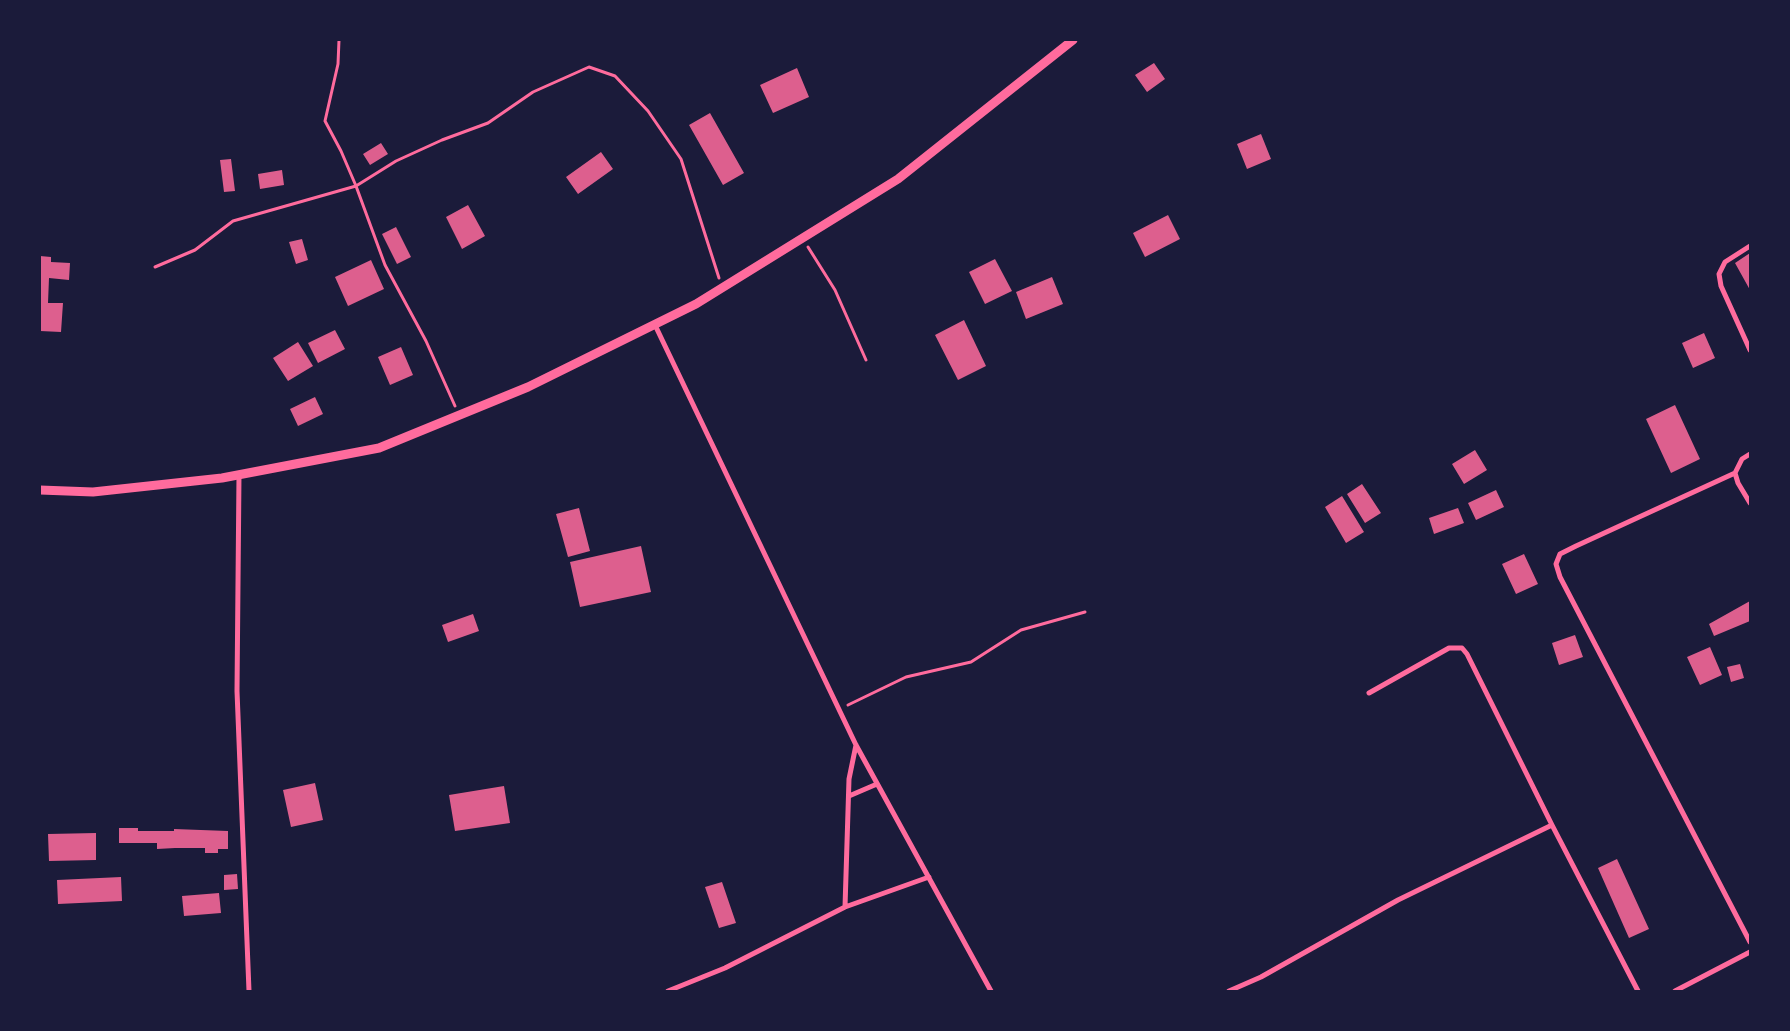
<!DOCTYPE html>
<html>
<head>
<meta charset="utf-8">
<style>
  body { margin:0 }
  #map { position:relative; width:1790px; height:1031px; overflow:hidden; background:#1b1b3a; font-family:"Work Sans",sans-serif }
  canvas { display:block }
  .frame { position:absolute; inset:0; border:41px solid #1b1b3a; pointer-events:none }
</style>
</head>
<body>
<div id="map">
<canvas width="1790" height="1031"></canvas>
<div class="frame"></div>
</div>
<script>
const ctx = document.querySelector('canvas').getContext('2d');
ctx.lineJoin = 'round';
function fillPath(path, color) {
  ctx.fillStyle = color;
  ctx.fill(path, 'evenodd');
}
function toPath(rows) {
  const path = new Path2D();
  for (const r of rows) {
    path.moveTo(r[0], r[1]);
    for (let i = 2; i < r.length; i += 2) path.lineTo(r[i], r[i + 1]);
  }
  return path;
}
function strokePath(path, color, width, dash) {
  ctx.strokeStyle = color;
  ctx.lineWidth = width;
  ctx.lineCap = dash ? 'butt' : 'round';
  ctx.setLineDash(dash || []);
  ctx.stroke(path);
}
const building = toPath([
  [1154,63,1165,79,1147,92,1135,75],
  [797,68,809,97,773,113,760,85],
  [710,113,744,173,723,185,689,125],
  [1261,134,1271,159,1247,169,1237,144],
  [381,143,388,154,370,165,363,154],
  [601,152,613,169,578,194,566,177],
  [231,159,235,191,224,192,220,160],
  [282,170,284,185,260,189,258,174],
  [468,205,485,236,462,249,446,217],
  [1168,215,1180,239,1145,257,1133,233],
  [396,227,411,257,397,264,382,234],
  [302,239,308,260,296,264,289,242],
  [1750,253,1750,290,1735,263],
  [40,256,51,257,51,262,70,263,69,280,49,278,48,303,63,303,61,332,40,331],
  [995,259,1012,291,985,304,969,272],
  [371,260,384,289,348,306,335,277],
  [1052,277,1063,304,1026,319,1016,292],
  [964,320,986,366,958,380,935,335],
  [335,330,345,349,318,363,308,343],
  [1704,333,1715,358,1693,368,1682,343],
  [298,342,313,366,288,381,273,358],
  [401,347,413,375,390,385,378,357],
  [315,397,323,414,298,426,290,409],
  [1675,405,1700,459,1671,473,1646,419],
  [1475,450,1487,470,1464,484,1452,464],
  [1362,484,1381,513,1365,523,1347,494],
  [1496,490,1504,507,1476,520,1468,503],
  [1342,496,1364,532,1346,543,1325,507],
  [579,508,590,551,568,557,556,514],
  [1458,508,1464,523,1434,534,1429,518],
  [641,546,651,592,580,607,570,562],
  [1524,554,1538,584,1516,594,1502,564],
  [1750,601,1750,621,1714,636,1709,624],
  [473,614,479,631,448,642,442,625],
  [1575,635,1583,657,1559,665,1552,643],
  [1710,647,1722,675,1700,685,1687,657],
  [1740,664,1744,678,1731,682,1727,667],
  [315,783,323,820,291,827,283,790],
  [504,786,510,823,455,831,449,795],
  [119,828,138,828,138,831,174,831,174,829,228,831,228,849,218,849,218,853,205,853,205,848,175,848,157,849,157,843,119,843],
  [96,833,96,860,49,861,48,834],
  [1617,859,1649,929,1629,938,1598,868],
  [237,874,238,889,224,890,224,875],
  [121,877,122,901,58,904,57,880],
  [722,882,736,923,719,928,705,887],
  [219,893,221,913,184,916,182,896]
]);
const path = toPath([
  [339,40,338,64,325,121,341,151,356,186,396,161,442,140,488,123,533,92,589,67,615,76,648,111,681,159,719,278],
  [808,247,835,290,866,360],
  [155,267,195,250,233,221,356,186,385,265,426,341,455,406],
  [848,705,906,677,971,662,1021,630,1085,612]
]);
const minor = toPath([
  [1750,246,1725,262,1719,274,1721,286,1750,350],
  [655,325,856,745,991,991],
  [1750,454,1742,459,1735,473,1738,483,1750,503],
  [1735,473,1576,546,1560,554,1556,564,1560,577,1750,942],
  [239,475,237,691,249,991],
  [1369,693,1449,648,1462,648,1467,654,1552,825,1638,991],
  [849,796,877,784],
  [845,907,849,779,856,745],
  [668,991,725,968,845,907,929,877],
  [1229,991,1261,977,1398,900,1552,825],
  [1675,991,1750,952]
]);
const tertiary = toPath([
  [40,490,93,492,222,478,379,448,528,387,696,304,898,179,1073,40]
]);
fillPath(building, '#dd5f8e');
strokePath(path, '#ff6b9d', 3);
strokePath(minor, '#ff6b9d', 5);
strokePath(tertiary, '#ff6b9d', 9);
</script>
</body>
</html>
